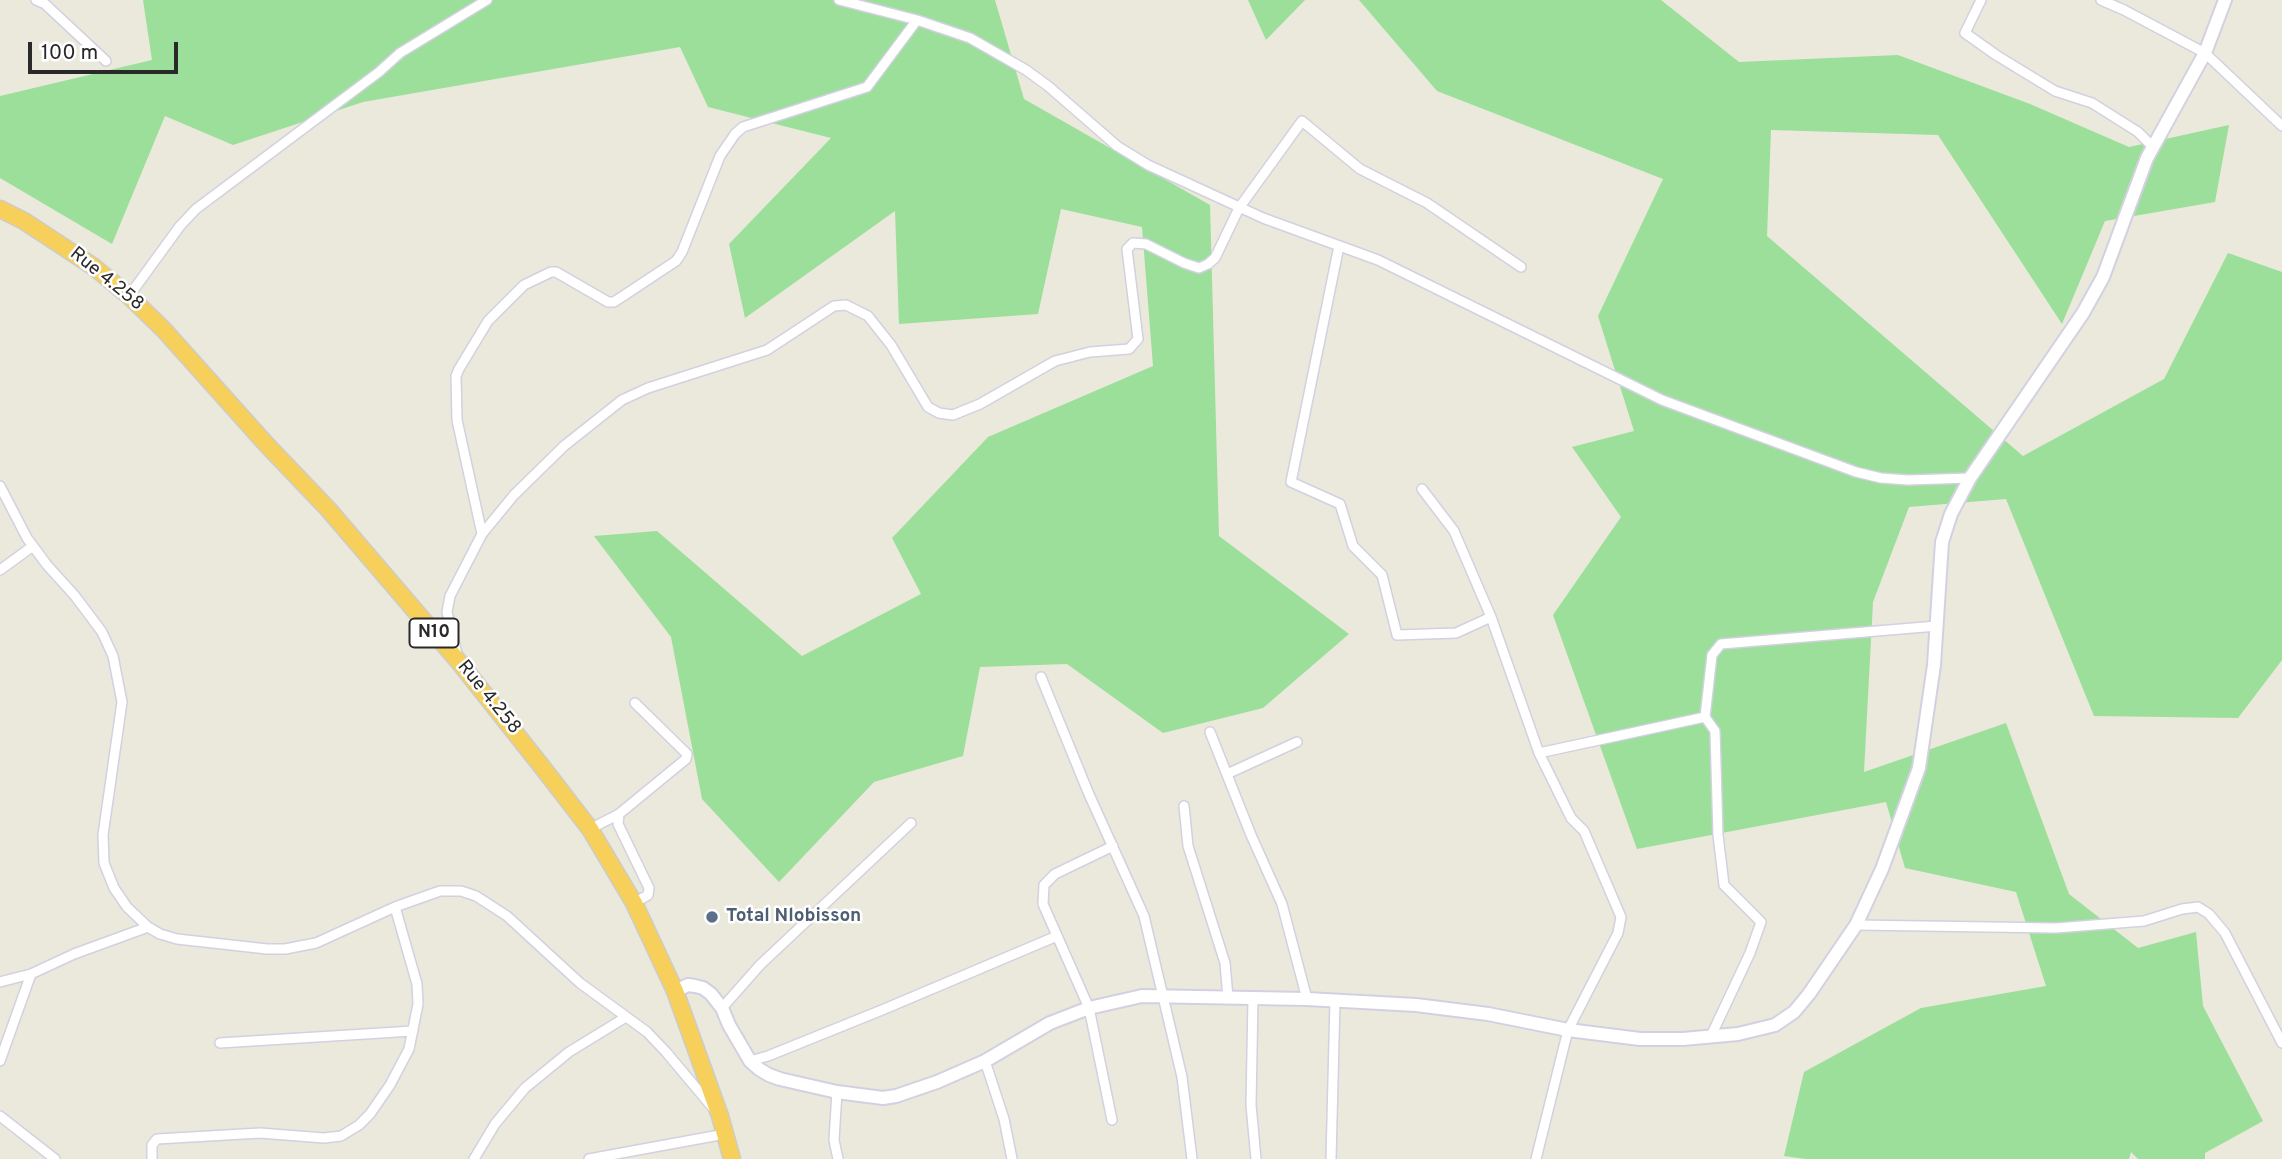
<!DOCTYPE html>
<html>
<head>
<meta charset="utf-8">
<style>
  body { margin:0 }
  #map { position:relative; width:2282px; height:1159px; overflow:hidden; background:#eae9db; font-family:Overpass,sans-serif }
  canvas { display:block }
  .scale { position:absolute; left:28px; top:42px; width:150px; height:32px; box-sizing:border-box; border:4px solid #292929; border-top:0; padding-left:9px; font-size:21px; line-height:24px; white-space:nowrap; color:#292929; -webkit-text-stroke:5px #fff; paint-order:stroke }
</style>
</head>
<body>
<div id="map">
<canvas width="2282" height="1159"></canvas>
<div class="scale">100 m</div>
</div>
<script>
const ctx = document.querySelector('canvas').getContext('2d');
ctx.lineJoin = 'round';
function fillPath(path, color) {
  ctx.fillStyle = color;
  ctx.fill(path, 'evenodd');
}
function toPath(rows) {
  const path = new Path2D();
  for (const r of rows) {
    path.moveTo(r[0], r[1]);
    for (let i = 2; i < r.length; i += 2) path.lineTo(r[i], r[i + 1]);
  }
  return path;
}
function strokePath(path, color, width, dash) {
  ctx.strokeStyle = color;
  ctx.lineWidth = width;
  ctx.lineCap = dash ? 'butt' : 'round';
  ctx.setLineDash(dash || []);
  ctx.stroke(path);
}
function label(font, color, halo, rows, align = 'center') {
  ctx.font = font + ' Overpass,sans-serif';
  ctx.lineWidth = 5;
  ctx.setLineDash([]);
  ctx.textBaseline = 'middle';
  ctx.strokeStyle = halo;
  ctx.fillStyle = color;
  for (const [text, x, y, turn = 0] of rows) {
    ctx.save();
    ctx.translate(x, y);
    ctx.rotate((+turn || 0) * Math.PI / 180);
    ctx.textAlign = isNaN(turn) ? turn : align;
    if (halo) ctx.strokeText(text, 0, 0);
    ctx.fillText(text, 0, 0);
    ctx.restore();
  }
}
const green = toPath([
  [143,0,995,0,1024,99,1210,205,1219,536,1349,634,1263,708,1163,733,1067,664,980,667,963,756,874,782,779,882,702,799,671,637,594,536,657,531,802,656,921,594,892,538,988,437,1153,366,1142,227,1061,209,1038,314,899,324,895,211,745,318,729,244,831,138,708,107,680,47,363,102,233,145,165,116,112,244,0,178,0,96,152,60],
  [1248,0,1305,0,1266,40],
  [1359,0,1661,0,1739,62,1898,55,2030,104,2129,147,2229,125,2215,202,2105,221,2062,324,1938,135,1771,130,1767,236,2023,456,2164,379,2228,253,2282,272,2282,660,2238,718,2094,716,2006,499,1909,507,1873,602,1864,772,2006,723,2069,894,2138,948,2196,932,2203,1006,2263,1121,2205,1153,2205,1159,2138,1159,2131,1152,2129,1159,1806,1159,1784,1156,1804,1072,1921,1008,2046,986,2016,892,1905,868,1886,802,1637,849,1553,615,1621,517,1572,447,1634,431,1598,316,1663,179,1437,91]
]);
const street = toPath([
  [36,0,45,4,106,61],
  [839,0,917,20,970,38,1026,70,1048,86,1117,146,1148,165,1263,218,1378,260,1662,400,1856,472,1881,478,1908,480,1970,478],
  [1981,0,1965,33,1996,55,2055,91,2092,103,2138,132,2153,147],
  [2101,0,2124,10,2205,53,2282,126],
  [1339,246,1291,482,1340,504,1353,546,1382,575,1397,635,1456,633,1491,617],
  [129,296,180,226,196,209,379,72,400,53,487,0],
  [0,486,27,538,47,565,75,596,102,632,113,656,122,702,103,835,104,863,114,888,127,907,148,927,160,934,177,939,267,949,285,949,316,943,395,907,440,891,461,891,476,896,507,916,580,983,647,1032,666,1052,713,1108],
  [1422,489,1454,531,1491,617,1539,753,1705,717,1712,655,1721,644,1937,626],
  [482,534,457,420,456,376,459,369,488,321,524,285,551,272,556,272,608,302,614,302,676,261,682,252,720,156,735,134,743,127,867,87,917,20],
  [0,570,33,546],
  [457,654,447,612,450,596,482,534,514,495,564,446,622,400,648,388,767,350,834,306,846,305,868,316,891,345,928,407,939,413,953,415,980,404,1055,361,1090,352,1129,349,1138,339,1127,249,1133,243,1146,244,1184,263,1199,268,1208,264,1215,258,1239,208,1302,121,1360,169,1427,203,1521,267],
  [1041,677,1088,792,1144,916,1182,1077,1192,1159],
  [1705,717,1715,731,1718,835,1724,885,1761,922,1750,953,1711,1036],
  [1210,732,1251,835,1282,904,1307,999],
  [1227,774,1297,742],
  [1184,806,1188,846,1225,963,1228,998],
  [590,829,619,814],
  [634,903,648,895,649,888,618,824,619,814,686,759,687,754,635,703],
  [1856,925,2056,928,2144,921,2182,909,2198,907,2209,914,2225,933,2282,1043],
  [0,982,31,974,74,954,148,927],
  [1253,999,1251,1105,1256,1159],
  [722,1008,760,965,911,823],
  [220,1043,413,1031],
  [0,1061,31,974],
  [750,1061,768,1056,882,1010,1057,936],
  [985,1061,1004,1119,1012,1159],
  [837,1092,834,1140,838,1159],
  [0,1116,55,1159],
  [1112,1120,1089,1008,1043,904,1044,885,1055,874,1113,846],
  [152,1159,152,1145,157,1139,260,1133,324,1138,341,1136,359,1125,370,1114,390,1085,409,1049,418,1004,417,984,395,907],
  [474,1159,495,1124,525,1088,569,1052,626,1017],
  [589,1159,725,1134],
  [1331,1159,1335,1001],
  [1536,1159,1568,1030,1618,933,1621,917,1584,831,1571,818,1539,753]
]);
const secondary = toPath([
  [675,991,688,985,695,986,703,988,711,994,722,1008,729,1025,750,1061,759,1069,769,1075,780,1079,837,1092,883,1098,896,1096,937,1082,985,1061,1050,1023,1089,1008,1142,996,1307,999,1416,1005,1488,1014,1568,1030,1640,1039,1683,1039,1738,1034,1775,1025,1794,1012,1809,994,1856,925,1882,869,1919,768,1934,665,1942,542,1951,514,1970,478,2083,313,2103,277,2147,158,2205,53,2225,0]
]);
const highway = toPath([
  [0,209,24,221,94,267,129,296,164,330,266,444,328,509,459,662,543,768,590,829,634,903,675,991,720,1116,732,1159]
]);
const markers = [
  [712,917,7,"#5c6f8a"]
];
const shields = [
  [434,633,49]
];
const shieldNames = [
  ["N10",434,633]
];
const streetNames = [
  ["Rue 4.258",106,280,39],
  ["Rue 4.258",488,698,51]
];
const serviceNames = [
  ["Total Nlobisson",726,917]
];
fillPath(green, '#9bdf9a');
strokePath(street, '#d3d0e1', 12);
strokePath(secondary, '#d3d0e1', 16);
strokePath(highway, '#ccc', 19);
strokePath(street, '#fff', 9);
strokePath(secondary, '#fff', 12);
strokePath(highway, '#f6d05a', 16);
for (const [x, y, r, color] of markers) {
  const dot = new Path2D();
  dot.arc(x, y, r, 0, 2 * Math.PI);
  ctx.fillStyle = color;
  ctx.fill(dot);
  strokePath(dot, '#fff', 2.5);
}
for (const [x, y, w] of shields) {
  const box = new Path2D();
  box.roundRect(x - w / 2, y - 14.5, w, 29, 5);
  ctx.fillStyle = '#fff';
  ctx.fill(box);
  strokePath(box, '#292929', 2);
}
label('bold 18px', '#292929', null, shieldNames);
label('19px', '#292929', '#fff', streetNames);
label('bold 19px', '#4e5e75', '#fff', serviceNames, 'left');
</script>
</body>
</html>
